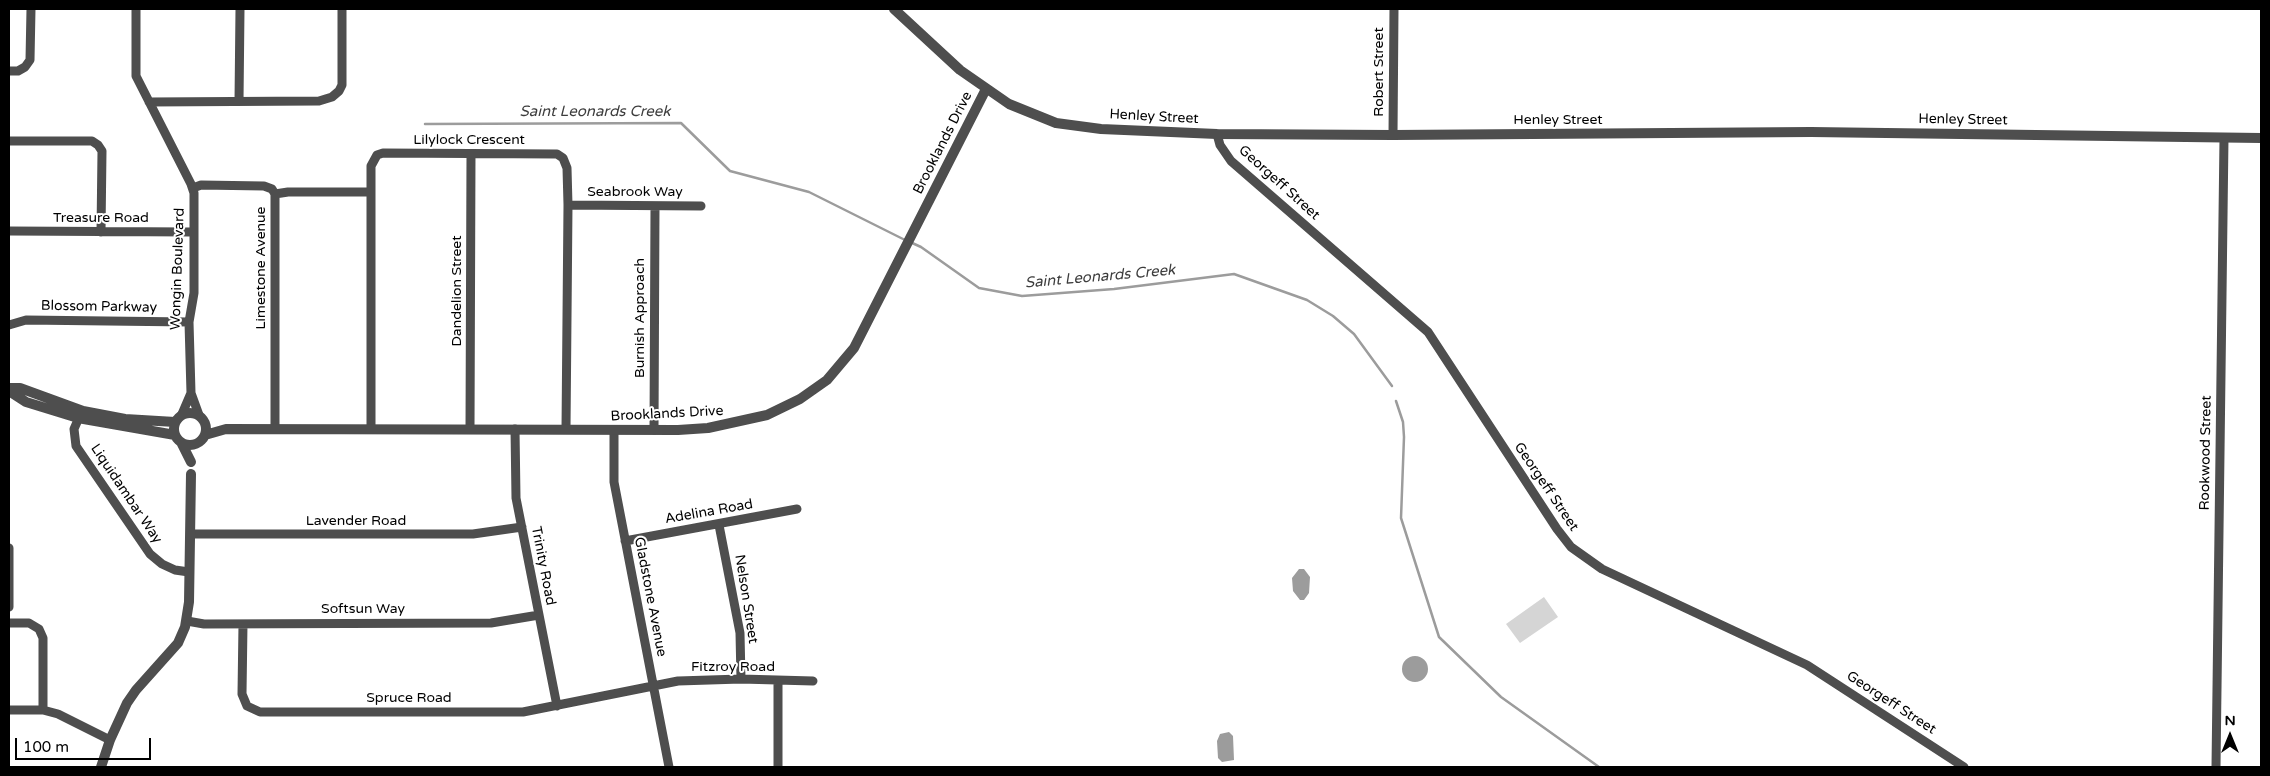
<!DOCTYPE html>
<html>
<head>
<meta charset="utf-8">
<style>
  body { margin:0 }
  #map { position:relative; width:2270px; height:776px; overflow:hidden; background:#fff; font-family:"Varela Round",sans-serif }
  canvas { display:block }
  .frame { position:absolute; inset:0; border:10px solid #000; pointer-events:none }
  .north { position:absolute; left:2205px; top:711px; width:50px; height:50px; -webkit-text-stroke:4px #fff; paint-order:stroke; rotate:0deg; font-size:14px; font-weight:700; line-height:20px; text-align:center; color:#000 }
  .north::after { content:''; display:block; margin:auto; width:18px; height:22px; background:#000; clip-path:polygon(50% 0,100% 100%,50% 72%,0 100%) }
  .scale { position:absolute; left:15px; top:738px; width:136px; height:22px; box-sizing:border-box; border:2px solid #000; border-top:0; padding-left:6px; font-size:15px; line-height:18px; white-space:nowrap; color:#000; -webkit-text-stroke:4px #fff; paint-order:stroke }
</style>
</head>
<body>
<div id="map">
<canvas width="2270" height="776"></canvas>
<div class="frame"></div>
<div class="north">N</div>
<div class="scale">100 m</div>
</div>
<script>
const ctx = document.querySelector('canvas').getContext('2d');
ctx.lineJoin = 'round';
function fillPath(path, color) {
  ctx.fillStyle = color;
  ctx.fill(path, 'evenodd');
}
function toPath(rows) {
  const path = new Path2D();
  for (const r of rows) {
    if (r.length === 3) {
      path.moveTo(r[0] + r[2], r[1]);
      path.arc(r[0], r[1], r[2], 0, 2 * Math.PI);
      continue;
    }
    path.moveTo(r[0], r[1]);
    for (let i = 2; i < r.length; i += 2) path.lineTo(r[i], r[i + 1]);
  }
  return path;
}
function strokePath(path, color, width, dash) {
  ctx.strokeStyle = color;
  ctx.lineWidth = width;
  ctx.lineCap = dash ? 'butt' : 'round';
  ctx.setLineDash(dash || []);
  ctx.stroke(path);
}
function label(font, color, halo, rows, align = 'center') {
  ctx.font = font + ' "Varela Round",sans-serif';
  ctx.lineWidth = 4;
  ctx.setLineDash([]);
  ctx.textBaseline = 'middle';
  ctx.strokeStyle = halo;
  ctx.fillStyle = color;
  for (const [text, x, y, turn = 0] of rows) {
    ctx.save();
    ctx.translate(x, y);
    ctx.rotate((+turn || 0) * Math.PI / 180);
    ctx.textAlign = isNaN(turn) ? turn : align;
    if (halo) ctx.strokeText(text, 0, 0);
    ctx.fillText(text, 0, 0);
    ctx.restore();
  }
}
const green = toPath([
  [1544,597,1558,617,1520,643,1506,624]
]);
const water = toPath([
  [1299,569,1304,569,1310,577,1309,593,1304,600,1300,600,1293,591,1292,578],
  [1415,669,13],
  [1229,732,1233,736,1234,760,1222,762,1218,758,1217,741,1220,734]
]);
const stream = toPath([
  [425,124,681,123,730,171,809,192,905,240],
  [910,242,921,247,979,288,1022,296,1114,289,1234,274,1307,300,1333,316,1354,334,1392,386],
  [1396,401,1403,422,1404,437,1401,518,1439,637,1501,697,1599,767]
]);
const minor = toPath([
  [136,9,136,76,191,184,194,193,194,293,189,322,191,393,199,415],
  [9,71,18,71,25,67,30,60,31,9],
  [239,101,240,9],
  [149,102,319,101,332,97,339,91,342,85,342,9],
  [1217,134,1220,145,1231,161,1428,332,1557,529,1571,547,1602,569,1807,665,1964,767],
  [1393,135,1394,9],
  [9,141,92,141,98,145,102,151,101,232],
  [193,188,201,185,264,186,272,189,275,194,275,429],
  [275,194,288,192,371,192],
  [568,205,701,206],
  [9,231,193,232],
  [9,325,26,320,189,322],
  [81,413,74,429,76,446,150,554,162,564,175,570,189,572],
  [182,414,191,393],
  [371,429,371,166,377,155,383,153,557,154,563,158,567,168,568,205,566,429],
  [470,429,471,154],
  [515,429,516,498,557,706],
  [654,430,655,206],
  [614,431,614,482,669,767],
  [719,525,740,633,741,679],
  [191,534,473,534,522,527],
  [625,541,797,509],
  [9,548,9,607],
  [187,621,204,624,491,623,539,615],
  [9,623,29,623,39,629,43,638,43,710],
  [243,624,242,694,247,706,260,712,523,712,678,681,741,679,813,681],
  [778,681,778,767],
  [9,710,43,710,58,714,110,740],
  [2216,767,2224,138]
]);
const tertiary = toPath([
  [894,9,960,70,1009,104,1056,123,1101,129,1217,134,1393,135,1811,132,2261,138],
  [9,388,20,388,83,411,125,419,175,422],
  [9,391,26,402,78,418,175,435],
  [190,429,16],
  [205,435,226,429,678,430,708,428,767,415,800,399,827,380,854,348,986,89],
  [181,442,191,462],
  [101,767,110,740,127,703,136,690,178,643,185,627,189,602,191,474]
]);
const streetNames = [
  ["Robert Street",1379,72,-90],
  ["Henley Street",1154,117,3],
  ["Henley Street",1558,120],
  ["Henley Street",1963,120,1],
  ["Lilylock Crescent",469,140],
  ["Brooklands Drive",943,143,-63],
  ["Georgeff Street",1279,183,42],
  ["Seabrook Way",635,192],
  ["Treasure Road",101,218],
  ["Limestone Avenue",261,268,-90],
  ["Wongin Boulevard",178,269,-88],
  ["Dandelion Street",457,291,-90],
  ["Blossom Parkway",99,307,1],
  ["Burnish Approach",640,318,-90],
  ["Brooklands Drive",667,414,-3],
  ["Rookwood Street",2206,453,-89],
  ["Georgeff Street",1546,487,56],
  ["Liquidambar Way",126,494,56],
  ["Adelina Road",709,512,-10],
  ["Lavender Road",356,521],
  ["Trinity Road",543,566,79],
  ["Gladstone Avenue",650,597,79],
  ["Nelson Street",746,599,81],
  ["Softsun Way",363,609],
  ["Fitzroy Road",733,667],
  ["Spruce Road",409,698],
  ["Georgeff Street",1891,703,33]
];
const waterNames = [
  ["Saint Leonards Creek",595,112],
  ["Saint Leonards Creek",1100,277,-5]
];
fillPath(green, '#d5d5d5');
fillPath(water, '#9c9c9c');
strokePath(stream, '#9c9c9c', 2.5);
strokePath(minor, '#4e4e4e', 9);
strokePath(tertiary, '#4e4e4e', 10);
label('14px', '#000', '#fff', streetNames);
label('italic 15px', '#3d3d3d', '#fff', waterNames);
</script>
</body>
</html>
